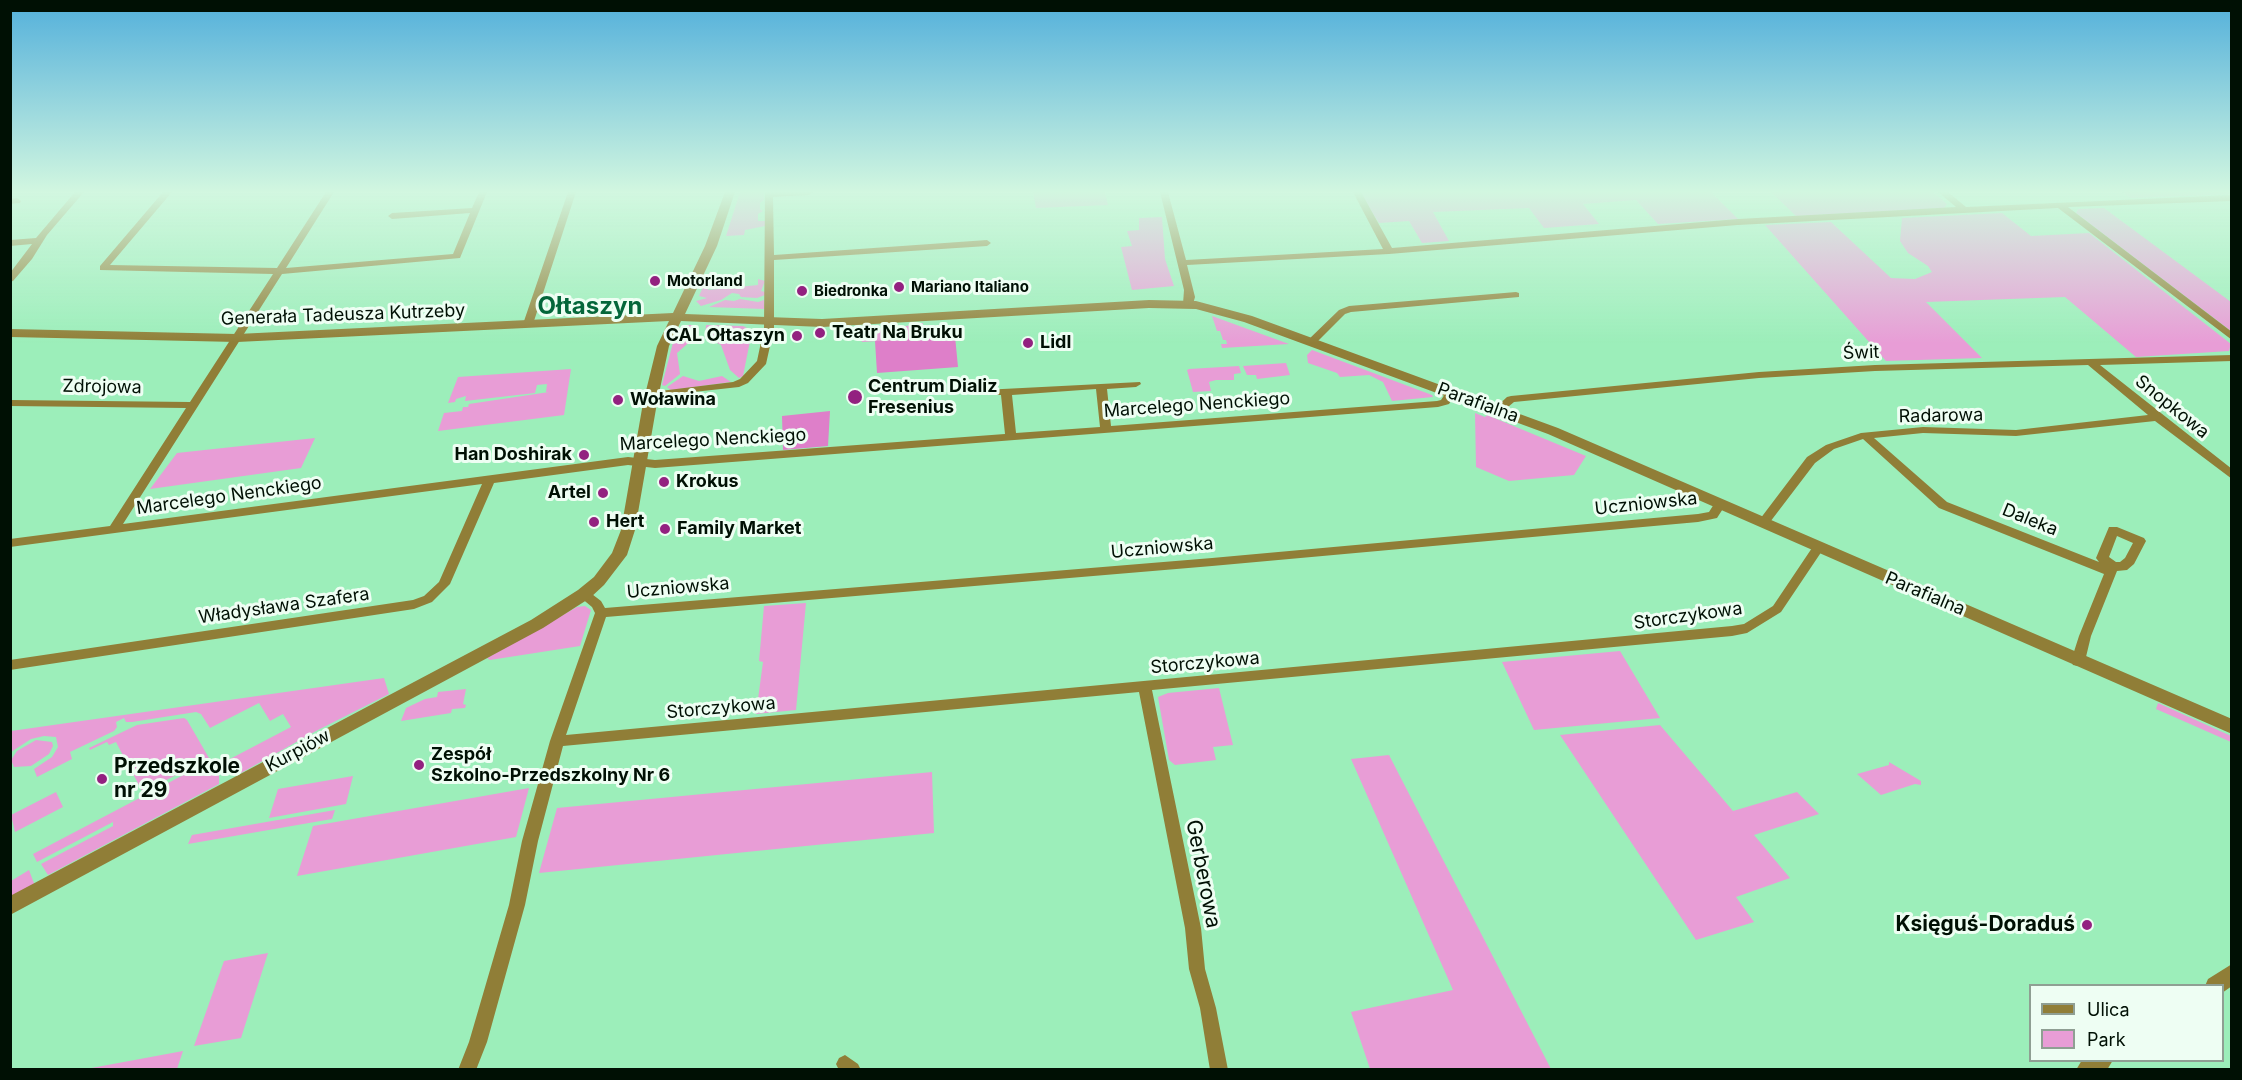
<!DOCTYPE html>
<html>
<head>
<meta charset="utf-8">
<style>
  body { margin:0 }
  #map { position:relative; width:2242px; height:1080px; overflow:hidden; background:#9ceeba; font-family:Inter,sans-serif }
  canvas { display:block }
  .frame { position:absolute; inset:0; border:12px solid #001004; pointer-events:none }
  .legend { position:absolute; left:2029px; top:984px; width:195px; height:78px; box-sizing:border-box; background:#eefef3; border:2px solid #8f9f93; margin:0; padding:8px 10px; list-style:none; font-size:18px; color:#001004 }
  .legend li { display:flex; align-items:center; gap:12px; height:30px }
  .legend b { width:30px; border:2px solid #8f9f93 }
</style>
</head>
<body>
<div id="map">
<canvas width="2242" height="1080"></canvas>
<div class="frame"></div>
<ul class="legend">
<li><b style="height:8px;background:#907e37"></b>Ulica</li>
<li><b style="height:16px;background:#e89dd6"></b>Park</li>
</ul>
</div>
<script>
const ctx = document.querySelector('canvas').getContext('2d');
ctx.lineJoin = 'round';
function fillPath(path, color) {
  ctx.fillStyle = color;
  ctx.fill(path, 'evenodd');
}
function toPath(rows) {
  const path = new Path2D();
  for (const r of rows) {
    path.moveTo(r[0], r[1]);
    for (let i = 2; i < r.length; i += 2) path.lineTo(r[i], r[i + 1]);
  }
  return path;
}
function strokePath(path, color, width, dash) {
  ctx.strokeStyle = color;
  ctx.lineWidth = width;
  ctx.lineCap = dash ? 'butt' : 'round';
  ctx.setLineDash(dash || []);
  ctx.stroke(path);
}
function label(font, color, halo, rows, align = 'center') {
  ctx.font = font + ' Inter,sans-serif';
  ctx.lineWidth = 6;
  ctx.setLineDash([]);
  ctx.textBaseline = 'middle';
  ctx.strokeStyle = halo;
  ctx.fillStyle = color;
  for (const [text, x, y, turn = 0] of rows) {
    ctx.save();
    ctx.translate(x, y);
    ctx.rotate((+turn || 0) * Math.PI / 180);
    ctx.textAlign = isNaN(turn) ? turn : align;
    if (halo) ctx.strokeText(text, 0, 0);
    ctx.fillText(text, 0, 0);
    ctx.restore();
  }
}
const green = toPath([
  [740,192,764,192,764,200,760,203,760,209,763,211,758,214,758,221,765,221,765,226,745,230,744,235,726,236],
  [1033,192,1105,192,1108,205,1036,208],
  [1359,192,1711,192,1738,219,1658,224,1636,200,1583,204,1599,224,1544,228,1529,208,1433,212,1449,241,1422,243,1409,221,1379,223],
  [1771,192,1933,192,1947,204,1944,208,1796,216],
  [2122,192,2231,192,2232,194,2131,198],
  [2104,208,2231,302,2231,331,2076,213,2078,209],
  [2002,213,2031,236,2089,233,2231,344,2229,351,2136,357,2065,297,1926,302,1982,358,1886,361,1765,225,1831,222,1891,278,1915,279,1932,272,1928,266,1908,253,1900,241,1902,218],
  [1162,217,1165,259,1174,286,1132,290,1121,247,1132,246,1127,231,1139,230,1139,218],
  [710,272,714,272,708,290,758,285,758,279,765,281,761,291,765,292,765,295,757,298,741,297,739,294,732,293,721,300,701,306,696,301,707,298,699,296],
  [740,299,758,302,764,300,764,309,709,307,725,300,734,301],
  [1212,316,1289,344,1222,348,1221,344,1227,344,1226,340,1223,340,1220,331,1217,331],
  [923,323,923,338,862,342,858,334,859,330,841,329,890,329],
  [684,325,696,325,693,339,677,353,680,374,665,386,662,385,676,331],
  [706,325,743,326,749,329,751,336,743,376,739,378,730,370,721,345,705,337],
  [1312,350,1432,395,1433,397,1392,401,1383,382,1369,375,1340,377,1337,373,1308,363,1307,355],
  [1286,363,1290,375,1257,379,1256,375,1247,375,1243,366],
  [1239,366,1241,373,1234,374,1234,380,1216,380,1209,382,1211,391,1193,392,1187,370,1189,369],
  [571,369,564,415,438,431,444,413,462,411,463,407,468,407,469,404,549,392,546,392,547,384,537,385,535,393,465,401,466,396,456,399,455,402,448,403,458,377],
  [683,376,699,381,722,376,731,382,671,390,667,387],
  [1475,413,1485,417,1487,415,1586,456,1574,475,1509,481,1476,467],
  [315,438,301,468,150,489,177,453],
  [806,603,796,710,756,714,763,662,759,661,764,606],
  [585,606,591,610,580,646,490,660,487,658,577,607],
  [1620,651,1660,718,1534,730,1502,662],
  [384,678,389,694,316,731,241,773,235,771,228,760,291,727,283,714,270,721,259,703,210,728,201,714,196,712,132,722,126,722,124,718,116,722,117,727,114,731,70,752,72,759,37,777,34,769,52,757,58,747,56,737,44,736,31,739,11,752,11,731],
  [1219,688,1233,745,1213,747,1216,760,1175,765,1169,760,1158,697,1168,693],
  [466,689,463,704,466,705,465,708,452,709,451,713,401,721,406,708,425,699,437,697,438,692],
  [2158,703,2231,736,2231,742,2156,709],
  [184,718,187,720,209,758,145,791,142,791,131,770,135,768,134,765,129,767,116,742,109,745,107,742,90,750,89,748,137,725],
  [1660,725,1733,811,1797,792,1819,814,1754,835,1790,878,1736,897,1754,922,1696,940,1560,735],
  [36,740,52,742,53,746,49,754,31,766,14,767,11,760,17,751],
  [1389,755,1440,854,1551,1069,1370,1069,1351,1012,1453,990,1351,759],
  [210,761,219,776,219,784,48,875,41,864,113,826,113,822,37,862,33,854],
  [1889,762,1921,781,1921,785,1915,784,1881,795,1857,774,1889,765],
  [932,772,934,833,539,873,557,808],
  [353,776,346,804,269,818,278,789],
  [529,788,516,837,297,876,313,826],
  [56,792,63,807,15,832,11,815],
  [335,810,332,819,188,844,192,835],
  [29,870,35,886,11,900,11,881],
  [268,953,241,1038,194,1046,224,961],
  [183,1051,177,1069,86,1069]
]);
const forest = toPath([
  [955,336,958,367,877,373,875,341],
  [830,411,828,446,783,450,782,416]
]);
const minor = toPath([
  [75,192,84,192,47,235,32,259,13,281,10,282,10,273,32,244,10,246,10,240,36,238,75,192],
  [163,192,172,192,110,265,277,268,326,192,334,192,286,268,453,254,470,213,392,219,388,216,392,213,472,208,479,192,487,192,460,258,282,274,123,524,628,457,655,460,1005,434,1001,395,979,395,978,393,983,390,1140,382,1141,384,1136,387,1107,389,1111,426,1437,401,1441,400,1447,391,1451,390,1456,393,1449,404,1438,407,655,468,628,465,494,483,450,584,432,602,414,609,10,670,10,660,413,600,424,596,439,582,482,484,10,547,10,539,110,526,186,408,10,406,10,400,190,402,273,274,100,270,100,266,163,192],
  [1096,389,1100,427,1016,433,1012,395,1096,389],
  [568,192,576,192,533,324,531,326,525,326,523,324,568,192],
  [765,192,813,192,809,195,773,197,774,255,987,240,991,243,987,246,774,260,774,328,766,364,748,383,739,387,648,397,647,395,648,393,652,392,733,382,740,379,757,361,764,328,765,192],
  [1160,192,1168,192,1186,260,1383,249,1353,192,1361,192,1392,248,1738,219,1956,207,1938,192,1948,192,1966,207,2232,195,2232,201,2068,207,2232,332,2232,340,2058,208,1738,225,1389,254,1187,265,1195,297,1193,304,1188,307,1183,304,1184,290,1160,192],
  [17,198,21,201,20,203,10,204,10,199,17,198],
  [1516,292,1519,293,1519,297,1351,312,1345,314,1315,344,1311,345,1306,342,1339,310,1349,306,1516,292],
  [2232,355,2232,361,2100,365,2232,469,2232,479,2155,421,2016,436,1923,433,1874,438,1947,502,2099,562,2096,558,2109,527,2117,527,2144,538,2146,541,2134,564,2127,570,2117,571,2091,636,2085,661,2083,665,2078,666,2073,665,2071,661,2079,636,2104,574,1939,508,1863,439,1834,449,1815,463,1767,526,1759,526,1757,523,1807,457,1826,445,1861,433,1923,427,2016,430,2148,415,2088,365,1875,371,1759,378,1514,402,1502,412,1494,412,1493,410,1507,397,1511,396,1759,372,1875,365,2232,355],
  [2117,536,2133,543,2125,558,2120,562,2116,562,2109,557,2117,536],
  [1720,500,1726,504,1717,518,1698,522,1212,566,606,617,566,735,1732,626,1744,624,1773,606,1814,545,1818,544,1824,548,1781,612,1747,633,1732,636,1152,690,1201,928,1205,969,1216,1008,1228,1070,1210,1070,1200,1008,1189,969,1185,928,1139,692,563,746,538,841,525,905,487,1042,476,1070,458,1070,469,1042,509,905,522,841,550,741,595,613,592,607,580,597,578,594,580,591,588,591,601,601,605,608,1212,558,1698,514,1709,512,1716,501,1720,500],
  [845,1055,858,1064,861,1070,839,1070,836,1064,839,1058,845,1055]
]);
const tertiary = toPath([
  [725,192,735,192,717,246,685,314,822,319,1149,300,1196,301,1252,316,1558,428,2232,719,2232,734,1548,434,1244,322,1196,309,1149,308,822,327,681,321,669,346,657,403,635,530,627,555,604,585,590,598,543,628,10,915,10,896,531,620,578,590,594,577,612,553,621,530,643,403,657,346,669,321,237,342,10,337,10,329,237,334,673,313,705,246,725,192],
  [2232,964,2232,986,2222,993,2222,986,2205,986,2208,979,2232,964],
  [2082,1060,2113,1060,2107,1070,2076,1070,2082,1060]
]);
const markers = [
  [655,281,6,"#932180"],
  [899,287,6,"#932180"],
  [802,291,6,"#932180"],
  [820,333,6,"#932180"],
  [797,336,6,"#932180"],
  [1028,343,6,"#932180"],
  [855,397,8,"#932180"],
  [618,400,6,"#932180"],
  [584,455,6,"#932180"],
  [664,482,6,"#932180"],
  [603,493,6,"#932180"],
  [594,522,6,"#932180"],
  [665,529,6,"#932180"],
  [419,765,6,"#932180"],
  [102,779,6,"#932180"],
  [2087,925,6,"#932180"]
];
const farPoinames = [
  ["Motorland",667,281],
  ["Mariano Italiano",911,287],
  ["Biedronka",814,291]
];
const streetNames = [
  ["Generała Tadeusza Kutrzeby",343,315,-2],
  ["Świt",1861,353,-2],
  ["Zdrojowa",102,387,1],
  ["Parafialna",1478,403,20],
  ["Marcelego Nenckiego",1197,405,-4],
  ["Snopkowa",2172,407,39],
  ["Radarowa",1941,416,-1],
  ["Marcelego Nenckiego",713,440,-3],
  ["Marcelego Nenckiego",229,496,-8],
  ["Uczniowska",1646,504,-6],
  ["Daleka",2030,520,22],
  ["Uczniowska",1162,548,-5],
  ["Uczniowska",678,588,-5],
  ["Parafialna",1925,594,23],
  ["Władysława Szafera",284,606,-8],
  ["Storczykowa",1688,616,-8],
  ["Storczykowa",1205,663,-5],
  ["Storczykowa",721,708,-5],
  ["Kurpiów",298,751,-28]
];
const poiNames = [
  ["Teatr Na Bruku",832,333],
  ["CAL Ołtaszyn",785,336,"right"],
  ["Lidl",1040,343],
  ["Centrum Dializ",868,387],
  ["Fresenius",868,408],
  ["Woławina",630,400],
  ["Han Doshirak",572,455,"right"],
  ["Krokus",676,482],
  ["Artel",591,493,"right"],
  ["Hert",606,522],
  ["Family Market",677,529],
  ["Zespół",431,755],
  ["Szkolno-Przedszkolny Nr 6",431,776]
];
const nearPoinames = [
  ["Przedszkole",114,767],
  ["nr 29",114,791],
  ["Księguś-Doraduś",2075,925,"right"]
];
const nearStreetnames = [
  ["Gerberowa",1203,874,79]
];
const districtNames = [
  ["Ołtaszyn",590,307]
];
fillPath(green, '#e89dd6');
fillPath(forest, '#de7fc9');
fillPath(minor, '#907e37');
fillPath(tertiary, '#907e37');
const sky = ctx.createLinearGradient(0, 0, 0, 343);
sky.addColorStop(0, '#53b0db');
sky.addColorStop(0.56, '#d2f7e0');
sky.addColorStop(1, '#d2f7e000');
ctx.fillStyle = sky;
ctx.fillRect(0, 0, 2242, 343);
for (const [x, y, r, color] of markers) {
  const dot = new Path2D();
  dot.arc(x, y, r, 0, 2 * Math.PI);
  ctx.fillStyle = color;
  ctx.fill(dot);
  strokePath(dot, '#eefef3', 2);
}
label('bold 15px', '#001004', '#eefef3', farPoinames, 'left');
label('18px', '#001004', '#eefef3', streetNames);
label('bold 18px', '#001004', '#eefef3', poiNames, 'left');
label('bold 21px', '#001004', '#eefef3', nearPoinames, 'left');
label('21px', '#001004', '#eefef3', nearStreetnames);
label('bold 24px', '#04663a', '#eefef3', districtNames);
</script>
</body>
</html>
